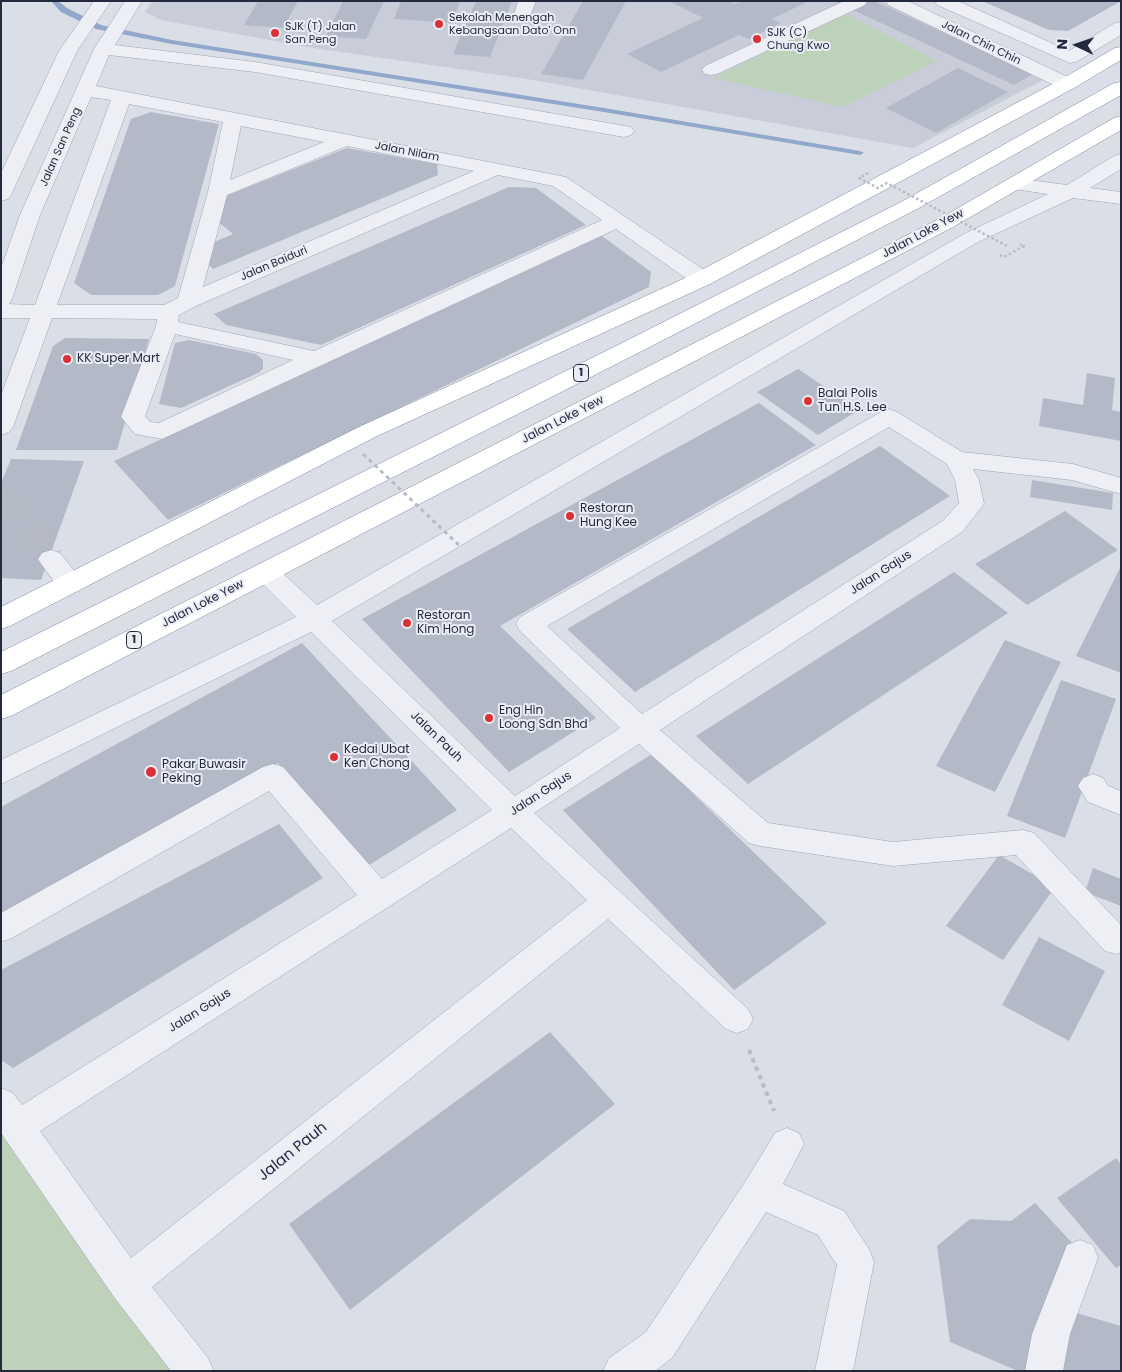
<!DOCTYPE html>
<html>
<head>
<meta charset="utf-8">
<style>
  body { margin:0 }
  #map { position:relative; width:1122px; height:1372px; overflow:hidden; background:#dadee7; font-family:Poppins,sans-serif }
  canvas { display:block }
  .frame { position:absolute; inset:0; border:2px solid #232a3e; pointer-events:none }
  .north { position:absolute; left:1052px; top:20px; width:50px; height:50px; -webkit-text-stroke:4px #eaedf5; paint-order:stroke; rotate:273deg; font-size:14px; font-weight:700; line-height:20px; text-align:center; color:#232a3e }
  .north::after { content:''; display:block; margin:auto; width:18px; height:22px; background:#232a3e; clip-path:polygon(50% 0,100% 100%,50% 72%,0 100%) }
</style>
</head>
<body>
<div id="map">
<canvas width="1122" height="1372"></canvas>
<div class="frame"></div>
<div class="north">N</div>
</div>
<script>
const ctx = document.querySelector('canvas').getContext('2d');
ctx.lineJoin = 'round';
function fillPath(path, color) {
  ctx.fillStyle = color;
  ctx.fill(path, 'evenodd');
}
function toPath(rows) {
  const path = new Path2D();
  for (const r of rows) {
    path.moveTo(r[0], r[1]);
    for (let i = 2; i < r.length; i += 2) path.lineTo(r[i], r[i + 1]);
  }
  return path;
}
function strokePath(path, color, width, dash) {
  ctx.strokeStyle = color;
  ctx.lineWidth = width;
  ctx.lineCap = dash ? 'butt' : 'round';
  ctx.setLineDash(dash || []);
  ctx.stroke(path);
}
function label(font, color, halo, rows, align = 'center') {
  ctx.font = font + ' Poppins,sans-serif';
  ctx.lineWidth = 4;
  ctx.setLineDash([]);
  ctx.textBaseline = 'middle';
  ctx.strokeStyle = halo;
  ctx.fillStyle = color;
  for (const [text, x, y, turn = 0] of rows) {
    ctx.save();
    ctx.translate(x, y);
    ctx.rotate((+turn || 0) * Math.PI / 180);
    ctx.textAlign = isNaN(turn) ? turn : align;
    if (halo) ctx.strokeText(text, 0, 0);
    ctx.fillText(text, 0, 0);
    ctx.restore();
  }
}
const built = toPath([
  [153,1,881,1,1049,77,913,148,527,79,307,47,161,20,145,12]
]);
const green = toPath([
  [845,13,938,61,843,107,713,78],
  [1,1112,182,1371,1,1371]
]);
const stream = toPath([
  [51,1,58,1,67,8,101,25,172,40,604,108,860,151,864,153,860,155,604,112,172,44,96,29,61,12,51,1]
]);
const building = toPath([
  [258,1,298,1,283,28,244,25],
  [343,1,384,1,366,39,326,36],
  [401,1,460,1,452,23,394,19],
  [476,1,512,1,490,57,453,54],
  [583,1,626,1,583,80,541,74],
  [669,1,729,1,735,4,741,1,809,1,772,19,781,23,749,39,739,35,661,72,627,54,703,18],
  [834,1,874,1,1033,74,1014,85],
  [982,1,1121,1,1068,31,1049,30],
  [958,68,1008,92,936,133,886,108],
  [151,112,219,124,175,286,158,295,91,295,74,283,131,119],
  [347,148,437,164,438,175,213,269,207,263,212,243,233,234,217,221,223,197],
  [509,187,536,188,586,225,321,345,226,325,214,314],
  [602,236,651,272,649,287,168,520,114,461],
  [65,338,149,339,117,450,16,450,53,346],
  [189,340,256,354,263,360,263,369,258,373,181,408,159,404,175,343],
  [798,369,859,410,818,435,757,392],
  [1087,373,1115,378,1112,410,1121,412,1121,441,1039,426,1043,398,1083,405],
  [759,403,816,445,500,626,596,718,509,772,362,619],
  [880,446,950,496,635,692,567,629],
  [11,459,84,461,41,580,1,578,1,483],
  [1032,480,1113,493,1112,510,1030,497],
  [1065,511,1118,550,1027,605,975,564],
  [1121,566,1121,673,1076,656],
  [954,572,1008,613,748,784,696,736],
  [1005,640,1061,662,995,792,936,766],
  [302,643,457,810,366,867,278,763,1,923,1,807],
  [1061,680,1116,699,1065,838,1007,816],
  [652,754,827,923,734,990,563,810],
  [279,824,323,878,13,1068,1,1060,1,970],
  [999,855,1055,887,1003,960,946,926],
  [1093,868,1121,879,1121,906,1085,892],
  [1039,937,1105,971,1069,1041,1002,1005],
  [550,1032,615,1104,350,1310,289,1224],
  [1116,1158,1121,1164,1121,1265,1116,1268,1057,1198],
  [1035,1203,1076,1247,1031,1371,1018,1371,950,1342,937,1246,970,1219,1011,1221],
  [1066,1310,1121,1326,1121,1371,1060,1371]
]);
const minorTunnel = toPath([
  [1,502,5,502,51,559]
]);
const pathFar1 = toPath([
  [1000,255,1004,257,1024,246,1020,244]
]);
const path = toPath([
  [749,1050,774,1111]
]);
const minor = toPath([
  [94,1,111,1,77,51,11,195,8,199,1,201,1,173,59,51,94,1],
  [125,1,142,1,115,45,255,62,631,127,634,131,631,135,624,137,255,72,109,55,96,86,566,177,710,274,713,279,710,284,702,285,694,284,616,229,162,439,135,434,121,417,156,326,157,319,52,318,13,427,9,432,1,435,1,395,30,318,1,318,1,268,20,215,94,49,125,1],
  [91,97,111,100,35,305,5,304,9,304,12,299,40,215,91,97],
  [129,104,223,122,208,192,178,298,164,305,57,305,129,104],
  [241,126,324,142,230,180,241,126],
  [347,146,474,171,203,287,227,195,347,146],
  [498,175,553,186,602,220,314,351,178,322,179,315,196,306,498,175],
  [175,334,293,360,159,423,150,422,145,416,175,334],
  [518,1,536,1,529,19,523,20,517,19,514,15,518,1],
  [844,1,867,1,865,5,717,74,711,75,705,74,702,70,705,66,844,1],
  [886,1,908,1,1074,80,1076,84,1074,88,1067,90,1060,88,888,5,886,1],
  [935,1,958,1,1069,51,1115,23,1121,22,1121,35,1076,62,1070,63,937,5,935,1],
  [1121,154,1121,169,1090,188,1121,192,1121,204,1073,198,978,242,332,621,515,796,620,728,520,631,516,624,520,617,881,412,889,409,897,412,962,452,1073,464,1121,478,1121,494,1072,480,973,469,979,480,984,504,962,532,660,730,768,823,893,842,1023,830,1034,833,1121,925,1121,953,1116,954,1105,951,1016,855,893,866,760,846,749,843,639,744,534,813,748,1009,753,1019,748,1029,737,1033,726,1029,608,919,152,1287,208,1358,214,1371,171,1371,114,1297,1,1133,1,1088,13,1093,22,1105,357,895,269,791,12,938,1,942,1,913,263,767,273,764,283,767,382,879,492,810,311,632,1,784,1,760,296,617,257,578,253,572,257,566,266,563,275,566,317,605,964,234,1048,194,1007,188,1004,184,1007,180,1014,178,1067,185,1114,156,1121,154],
  [889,427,947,464,955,480,959,503,944,520,642,714,547,626,889,427],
  [511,828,587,900,131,1258,40,1131,511,828],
  [51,550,60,553,79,577,83,584,79,591,70,593,61,591,42,565,38,559,42,553,51,550],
  [1093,774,1103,778,1108,786,1121,791,1121,815,1088,802,1078,786,1083,778,1093,774],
  [787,1128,799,1133,804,1144,783,1184,844,1211,869,1249,874,1262,853,1371,815,1371,837,1265,818,1235,766,1212,672,1358,655,1371,603,1371,609,1358,646,1332,747,1179,775,1133,787,1128],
  [1080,1240,1093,1245,1098,1258,1070,1334,1063,1371,1025,1371,1032,1334,1067,1245,1080,1240]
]);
const highway = toPath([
  [1121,47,1121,60,1074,88,710,284,375,437,10,626,1,629,1,607,359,427,694,274,1060,80,1115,48,1121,47],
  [1121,82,1121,95,917,209,638,353,11,671,1,674,1,652,622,343,903,201,1114,83,1121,82],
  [1121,116,1121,130,953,227,11,716,1,719,1,695,939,219,1114,118,1121,116]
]);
const pathBridgeFar1 = toPath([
  [868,173,859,178,878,188,887,183,1009,247]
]);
const pathBridge = toPath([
  [363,454,460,546]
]);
const markers = [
  [439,24,5,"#dc3038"],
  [275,33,5,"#dc3038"],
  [757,39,5,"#dc3038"],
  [67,359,5,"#dc3038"],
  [808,401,5,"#dc3038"],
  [570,516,5,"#dc3038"],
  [407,623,5,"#dc3038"],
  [489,718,5,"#dc3038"],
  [334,757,5,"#dc3038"],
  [151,772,6,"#dc3038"]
];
const farPoinames = [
  ["Sekolah Menengah",449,18],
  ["Kebangsaan Dato' Onn",449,31],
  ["SJK (T) Jalan",285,27],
  ["San Peng",285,40],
  ["SJK (C)",767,33],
  ["Chung Kwo",767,46]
];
const farStreetnames = [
  ["Jalan Chin Chin",981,43,26],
  ["Jalan San Peng",61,147,-66],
  ["Jalan Nilam",407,152,11],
  ["Jalan Baiduri",274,264,-23]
];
const shields = [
  [581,373,15],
  [134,640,15]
];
const shieldNames = [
  ["1",581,373],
  ["1",134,640]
];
const streetNames = [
  ["Jalan Loke Yew",923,234,-28],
  ["Jalan Loke Yew",563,420,-27],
  ["Jalan Gajus",881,573,-33],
  ["Jalan Loke Yew",203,604,-27],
  ["Jalan Pauh",436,737,44],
  ["Jalan Gajus",541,794,-33],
  ["Jalan Gajus",200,1011,-32]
];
const poiNames = [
  ["KK Super Mart",77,359],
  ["Balai Polis",818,394],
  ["Tun H.S. Lee",818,408],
  ["Restoran",580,509],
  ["Hung Kee",580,523],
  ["Restoran",417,616],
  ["Kim Hong",417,630],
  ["Eng Hin",499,711],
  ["Loong Sdn Bhd",499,725],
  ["Kedai Ubat",344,750],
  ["Ken Chong",344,764],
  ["Pakar Buwasir",162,765],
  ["Peking",162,779]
];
const nearStreetnames = [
  ["Jalan Pauh",293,1152,-39]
];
fillPath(built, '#c8cdd9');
fillPath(green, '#bed2bb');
fillPath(stream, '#91a7cc');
fillPath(building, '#b4b9c7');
strokePath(minorTunnel, '#b5bac5', 26, [26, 12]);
strokePath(minor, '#9fa4b1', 1);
strokePath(highway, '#80899f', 1);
strokePath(pathFar1, '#b8bcc5', 2.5, [2.5, 2.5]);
strokePath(path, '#b8bcc5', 4, [4.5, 4.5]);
fillPath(minor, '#edeff5');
fillPath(highway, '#fff');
strokePath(pathBridgeFar1, '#b8bcc5', 2.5, [2.5, 2.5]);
strokePath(pathBridge, '#b8bcc5', 3, [4, 4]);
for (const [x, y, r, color] of markers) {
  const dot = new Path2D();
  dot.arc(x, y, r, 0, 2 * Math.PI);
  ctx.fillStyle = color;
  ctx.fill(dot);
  strokePath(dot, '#eaedf5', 2);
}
label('11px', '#232a3e', '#eaedf5', farPoinames, 'left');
label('11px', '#232a3e', '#eaedf5', farStreetnames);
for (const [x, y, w] of shields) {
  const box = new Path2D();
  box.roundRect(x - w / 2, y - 8.5, w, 17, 4);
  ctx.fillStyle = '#eaedf5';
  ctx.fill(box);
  strokePath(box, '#232a3e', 1);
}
label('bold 11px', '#232a3e', null, shieldNames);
label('12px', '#232a3e', '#eaedf5', streetNames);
label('12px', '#232a3e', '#eaedf5', poiNames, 'left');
label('15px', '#232a3e', '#eaedf5', nearStreetnames);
</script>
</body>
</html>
